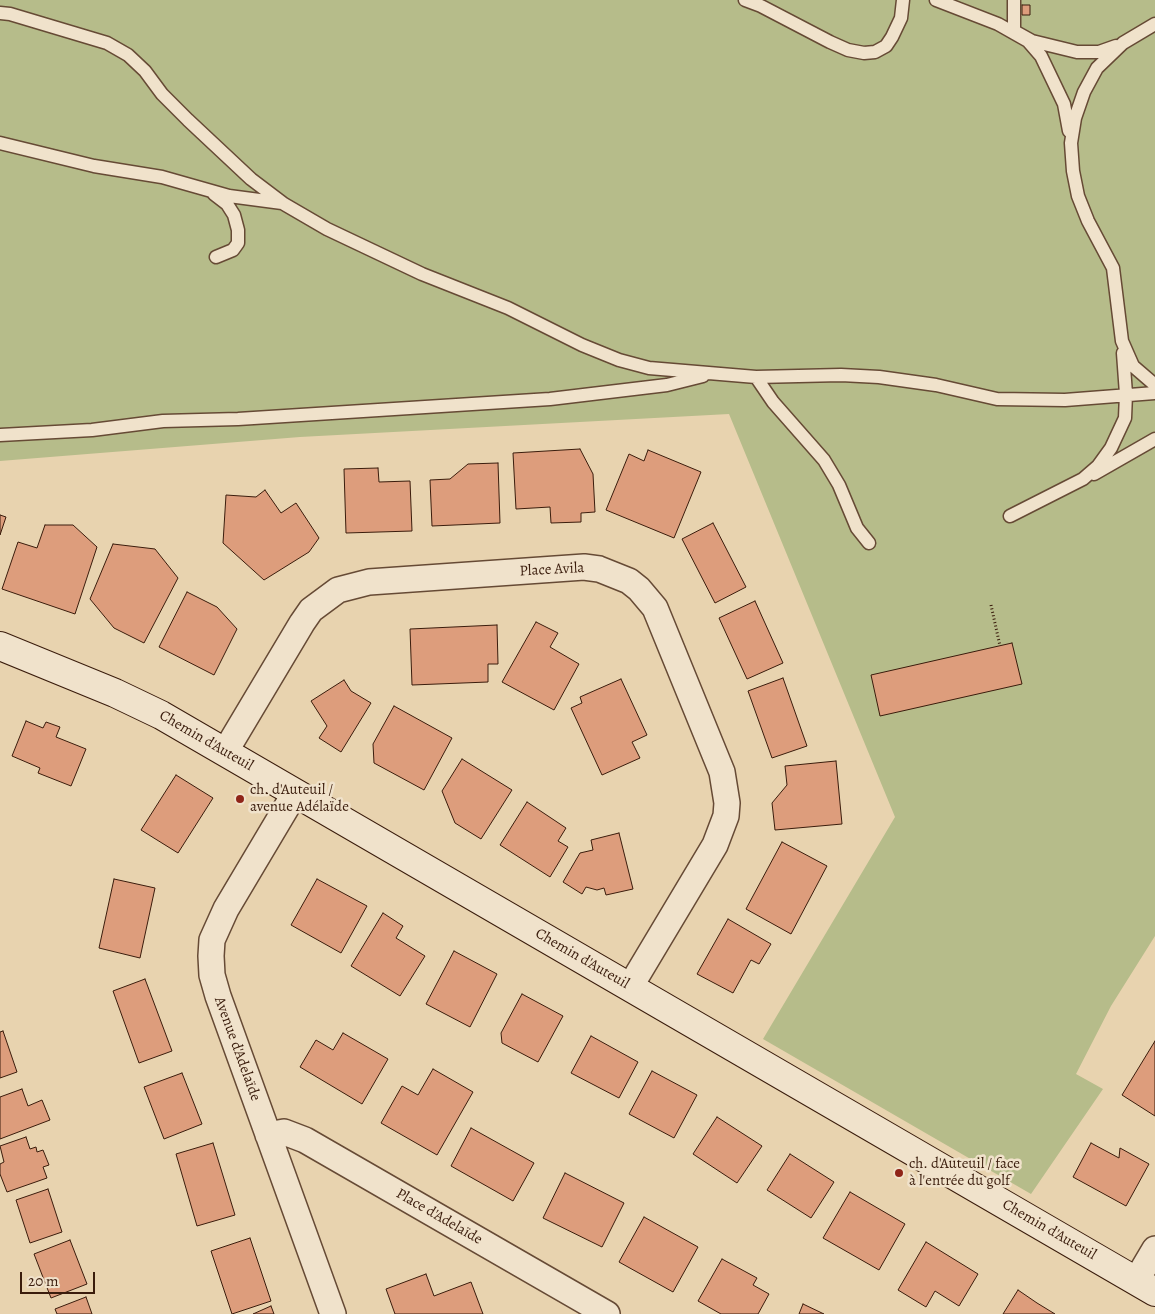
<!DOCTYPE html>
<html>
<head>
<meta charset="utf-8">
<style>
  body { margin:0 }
  #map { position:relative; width:1155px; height:1314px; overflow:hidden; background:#e8d3af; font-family:Alegreya,serif }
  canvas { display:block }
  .scale { position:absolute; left:20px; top:1272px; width:75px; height:22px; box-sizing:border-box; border:2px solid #3a1c0c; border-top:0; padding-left:6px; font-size:15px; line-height:18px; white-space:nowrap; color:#3a1c0c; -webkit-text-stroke:4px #f0e2cb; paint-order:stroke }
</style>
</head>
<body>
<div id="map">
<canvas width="1155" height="1314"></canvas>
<div class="scale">20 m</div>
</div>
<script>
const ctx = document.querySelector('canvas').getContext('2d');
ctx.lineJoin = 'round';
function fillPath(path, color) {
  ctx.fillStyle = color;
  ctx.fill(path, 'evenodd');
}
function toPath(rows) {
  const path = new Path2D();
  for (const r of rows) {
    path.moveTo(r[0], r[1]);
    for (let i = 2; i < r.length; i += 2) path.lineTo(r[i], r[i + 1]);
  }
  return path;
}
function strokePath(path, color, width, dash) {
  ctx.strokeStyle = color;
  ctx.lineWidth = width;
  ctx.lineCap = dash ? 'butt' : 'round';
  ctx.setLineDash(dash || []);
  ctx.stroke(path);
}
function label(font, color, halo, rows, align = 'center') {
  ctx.font = font + ' Alegreya,serif';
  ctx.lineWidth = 5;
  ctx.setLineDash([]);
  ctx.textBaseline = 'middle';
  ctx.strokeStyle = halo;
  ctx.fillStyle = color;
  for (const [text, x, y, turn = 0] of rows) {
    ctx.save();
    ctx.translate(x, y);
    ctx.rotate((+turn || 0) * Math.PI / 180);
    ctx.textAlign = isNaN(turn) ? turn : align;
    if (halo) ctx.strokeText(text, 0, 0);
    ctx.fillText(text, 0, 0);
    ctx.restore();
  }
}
const green = toPath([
  [0,0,1155,0,1155,936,1111,1006,1076,1074,1103,1089,1031,1194,763,1039,895,817,729,414,300,437,0,461]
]);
const building = toPath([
  [1022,5,1030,5,1030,15,1022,15,1022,5],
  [580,449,593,474,595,512,581,513,581,522,551,523,550,507,516,509,513,453,580,449],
  [648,450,701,472,674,538,606,510,629,454,644,461,648,450],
  [498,463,500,523,432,526,430,480,450,479,468,464,498,463],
  [378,468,379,482,410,481,412,531,346,533,344,469,378,468],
  [265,490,281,513,296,503,319,538,309,552,264,580,223,543,226,495,256,497,265,490],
  [0,515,6,517,0,535,0,515],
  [713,523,746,587,715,603,682,539,713,523],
  [45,525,73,525,97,547,75,614,2,589,18,542,37,548,45,525],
  [113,544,155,549,178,578,144,643,114,628,90,599,113,544],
  [187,592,217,607,237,629,214,675,159,647,187,592],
  [755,601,783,663,747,679,719,618,755,601],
  [536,622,558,633,550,647,579,664,554,710,502,682,536,622],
  [497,625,498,664,488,664,488,682,412,685,410,629,497,625],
  [1012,643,1022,684,880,716,871,675,1012,643],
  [783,678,807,746,772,758,748,691,783,678],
  [621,679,647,735,632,742,640,758,602,775,571,708,582,703,580,697,621,679],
  [344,680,351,691,371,703,341,752,319,738,327,726,311,701,344,680],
  [394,706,452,738,424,790,374,763,373,744,394,706],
  [26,721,43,728,46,722,60,727,56,737,86,749,71,786,38,773,40,768,12,756,26,721],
  [462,759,512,790,481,839,455,823,442,791,462,759],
  [836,761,842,824,775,830,772,803,787,785,785,766,836,761],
  [176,775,213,798,178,853,141,830,176,775],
  [527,802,566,828,558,841,568,847,550,877,500,845,527,802],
  [619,833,633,889,606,895,604,888,597,890,586,887,582,894,563,882,580,853,593,850,591,840,619,833],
  [782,842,827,866,791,934,746,909,782,842],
  [114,879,155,888,140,958,99,948,114,879],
  [317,879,367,906,341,953,291,925,317,879],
  [383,913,403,926,396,938,425,956,400,996,351,966,383,913],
  [728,919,771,944,759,964,751,960,733,993,697,974,728,919],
  [454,951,497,974,470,1027,426,1004,454,951],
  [145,979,172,1051,139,1063,113,991,145,979],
  [522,994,563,1016,538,1062,502,1043,501,1033,522,994],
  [3,1031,17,1072,0,1078,0,1032,3,1031],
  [343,1033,388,1059,362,1104,300,1067,316,1040,333,1050,343,1033],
  [591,1036,638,1062,619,1098,571,1073,591,1036],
  [1155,1041,1155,1116,1122,1095,1155,1041],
  [433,1069,473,1092,437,1155,381,1123,402,1086,418,1095,433,1069],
  [652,1071,697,1095,674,1138,629,1114,652,1071],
  [182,1073,202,1124,164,1139,144,1087,182,1073],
  [22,1089,28,1106,42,1100,50,1120,0,1139,0,1097,22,1089],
  [717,1117,762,1146,737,1183,693,1154,717,1117],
  [471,1128,534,1163,513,1201,451,1166,471,1128],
  [26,1137,30,1149,36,1147,37,1152,43,1150,49,1165,43,1167,47,1178,7,1192,0,1174,0,1164,4,1162,0,1146,26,1137],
  [213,1143,235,1215,197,1226,176,1154,213,1143],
  [1091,1143,1119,1158,1120,1148,1149,1164,1126,1206,1073,1177,1091,1143],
  [790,1154,834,1182,811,1218,767,1190,790,1154],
  [565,1173,624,1203,602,1247,543,1218,565,1173],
  [48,1189,62,1232,30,1243,16,1200,48,1189],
  [850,1192,905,1224,879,1270,823,1238,850,1192],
  [644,1217,698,1247,673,1292,619,1262,644,1217],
  [250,1238,271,1301,232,1314,211,1251,250,1238],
  [70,1240,87,1284,51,1298,34,1254,70,1240],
  [926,1242,978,1274,959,1306,935,1291,926,1307,898,1290,926,1242],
  [722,1259,757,1278,753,1285,769,1294,758,1314,721,1314,698,1301,722,1259],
  [426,1274,434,1296,471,1282,483,1314,395,1314,386,1289,426,1274],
  [1018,1290,1037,1303,1055,1314,1003,1314,1018,1290],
  [86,1297,92,1314,57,1314,55,1309,86,1297],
  [803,1304,824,1314,799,1314,803,1304],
  [271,1306,274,1314,253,1314,271,1306]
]);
const path = toPath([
  [991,605,1000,646]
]);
const lane = toPath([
  [745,0,761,6,830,42,848,50,864,53,875,52,886,46,892,37,901,18,903,0],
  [936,0,998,24,1028,41,1041,56,1064,104,1069,131],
  [1014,0,1014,31,1032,41,1077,52,1099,52,1116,46],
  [0,13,10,14,107,43,128,55,145,71,162,94,188,120,251,179,284,204,327,229,422,274,508,308,582,345,619,360,649,368,756,377,841,375,879,377,936,385,997,399,1065,400,1155,393],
  [1155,24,1123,43,1097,68,1084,92,1075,118,1071,143,1073,171,1078,196,1088,221,1113,268,1122,341,1133,366,1155,385],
  [0,143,94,166,162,177,229,196,282,203],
  [214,194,227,204,234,215,238,230,238,243,233,250,216,257],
  [756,377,773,402,824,460,839,485,857,528,869,543],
  [0,435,92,430,163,421,238,419,550,399,667,385,703,376],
  [1094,474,1155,439],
  [1010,516,1083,479,1098,466,1111,448,1125,418,1126,394,1123,353]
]);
const street = toPath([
  [225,752,302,623,311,610,338,590,369,582,584,567,599,569,629,581,639,589,655,608,722,772,727,803,726,816,715,845,630,987],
  [295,793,226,909,212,940,211,956,212,975,218,996,333,1314],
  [268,1135,284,1132,305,1140,607,1314],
  [1136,1281,1155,1249]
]);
const secondary = toPath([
  [0,646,115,693,161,715,1155,1292]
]);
const markers = [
  [240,799,5,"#8f2418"],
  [899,1173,5,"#8f2418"]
];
const streetNames = [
  ["Place Avila",552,570,-3],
  ["Chemin d'Auteuil",206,741,30],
  ["Chemin d'Auteuil",582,959,30],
  ["Avenue d'Adelaïde",237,1049,70],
  ["Place d'Adelaïde",439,1217,30],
  ["Chemin d'Auteuil",1049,1230,30]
];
const poiNames = [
  ["ch. d'Auteuil /",250,790],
  ["avenue Adélaïde",250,807],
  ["ch. d'Auteuil / face",909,1164],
  ["à l'entrée du golf",909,1181]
];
fillPath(green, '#b6bc8a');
fillPath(building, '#dd9d7c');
strokePath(building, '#3a1c0c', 1);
strokePath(lane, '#664a35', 15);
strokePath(street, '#664a35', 28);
strokePath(secondary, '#3a1c0c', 30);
strokePath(path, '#3a1c0c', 3, [1, 2.5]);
strokePath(lane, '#f0e2cb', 12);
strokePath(street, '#f0e2cb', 25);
strokePath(secondary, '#f0e2cb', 28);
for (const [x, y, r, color] of markers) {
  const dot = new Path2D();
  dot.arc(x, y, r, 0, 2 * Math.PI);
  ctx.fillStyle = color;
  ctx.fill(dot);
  strokePath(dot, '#f0e2cb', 2);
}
label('15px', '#3a1c0c', '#f0e2cb', streetNames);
label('15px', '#3a1c0c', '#f0e2cb', poiNames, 'left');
</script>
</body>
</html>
